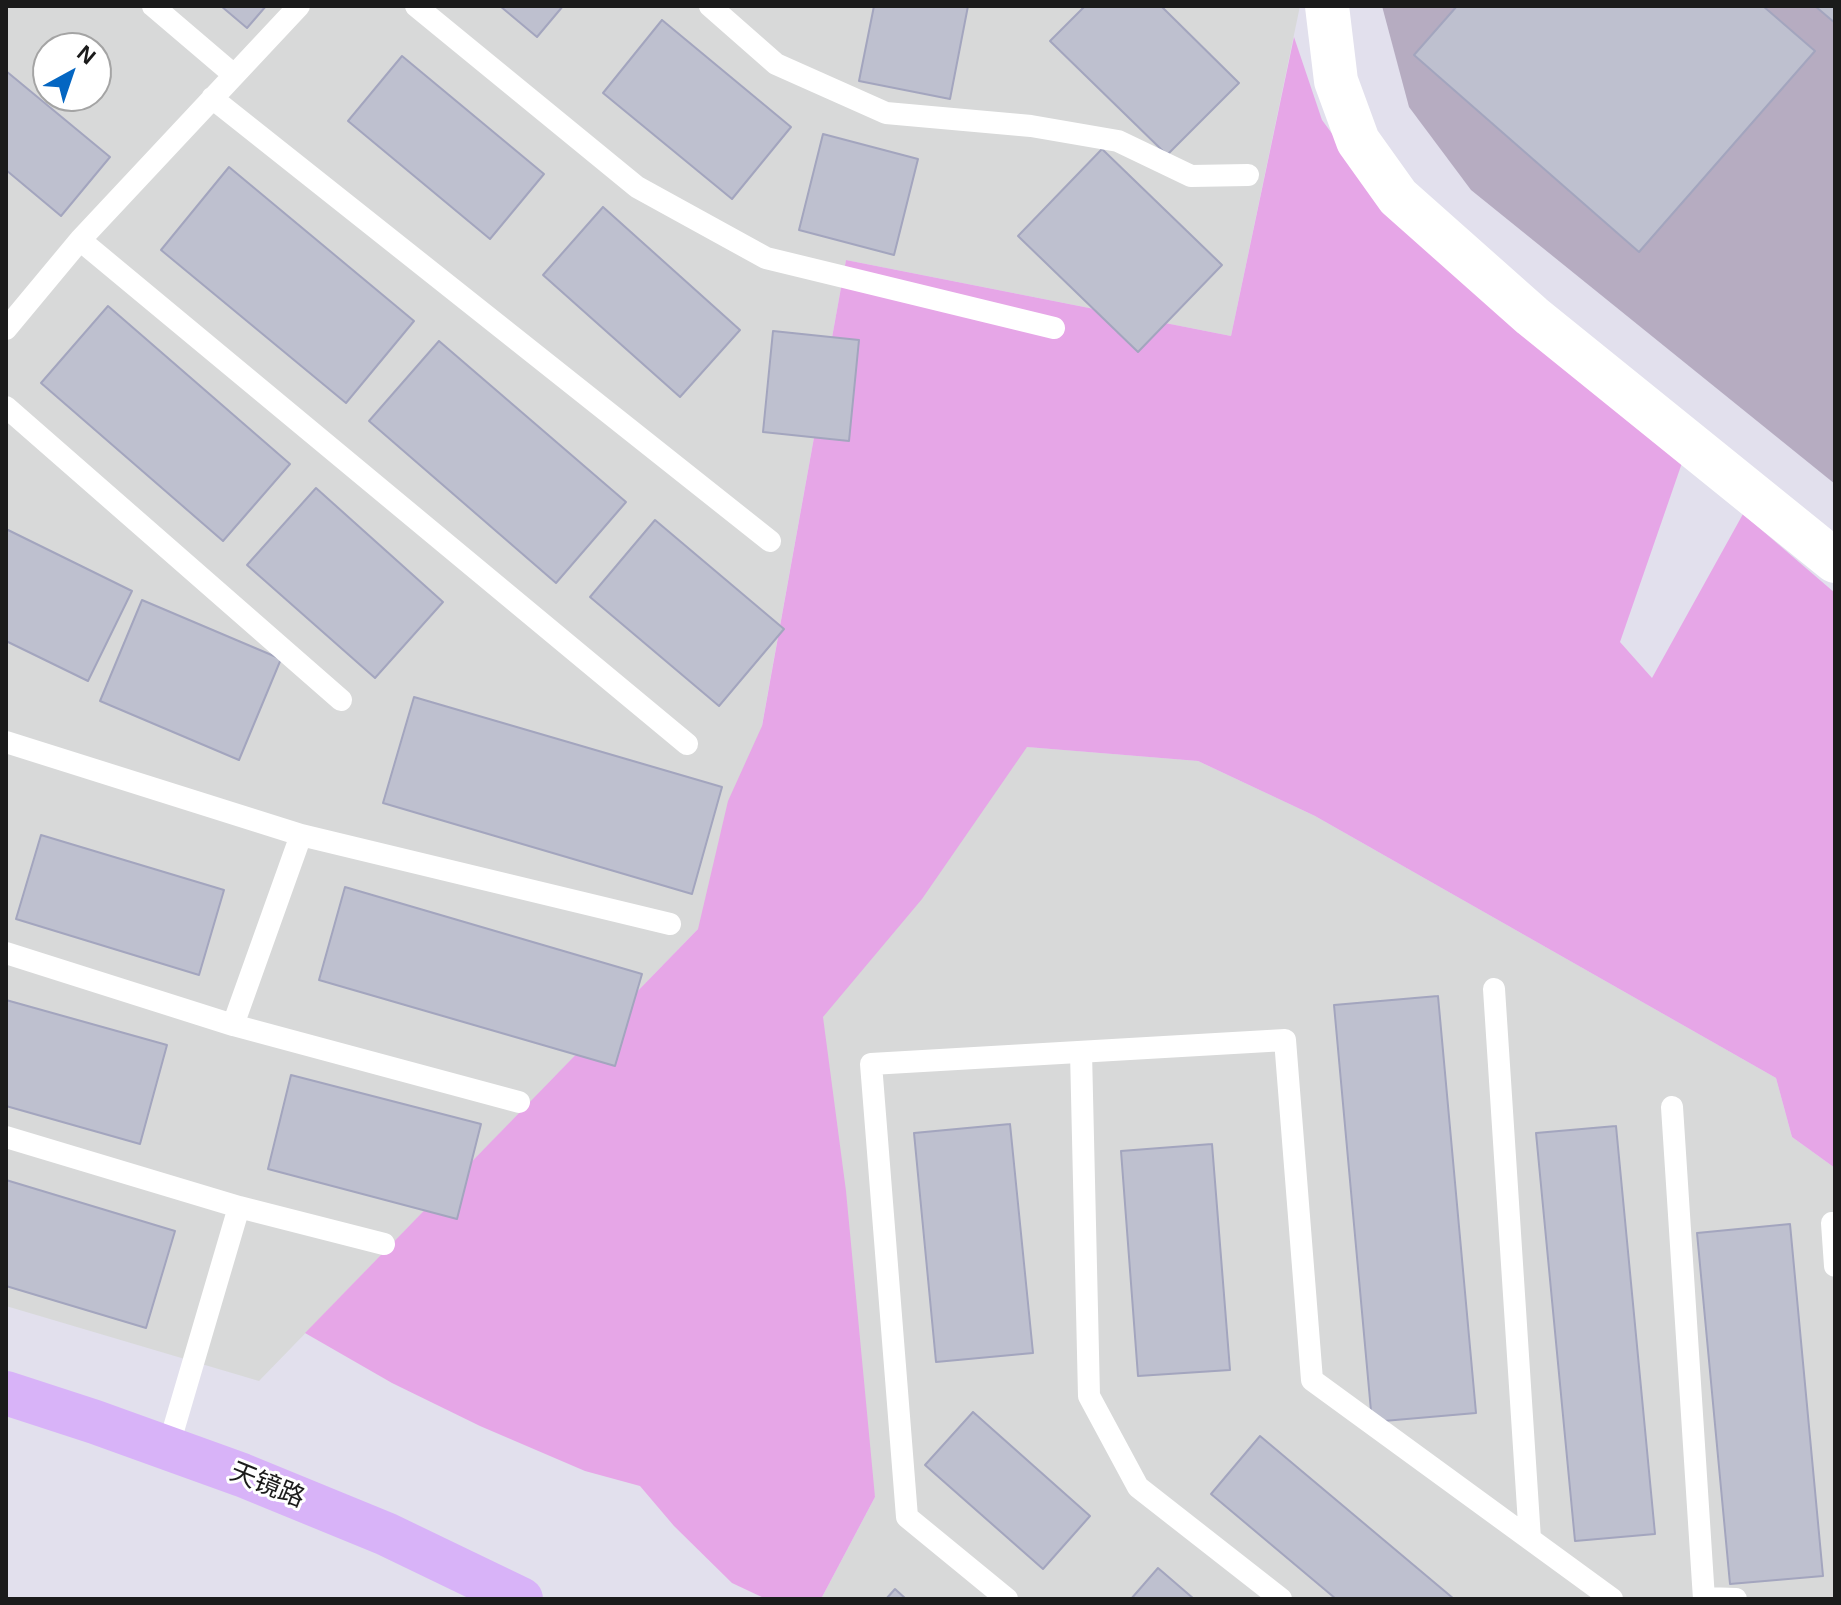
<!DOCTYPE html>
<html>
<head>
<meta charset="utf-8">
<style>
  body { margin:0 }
  #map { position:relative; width:1841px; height:1605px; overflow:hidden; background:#e2e0ed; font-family:Helvetica,sans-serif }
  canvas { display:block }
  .frame { position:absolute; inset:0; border:8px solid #1b1b1b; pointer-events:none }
  .north { position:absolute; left:32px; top:32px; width:80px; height:80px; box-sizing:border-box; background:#fff; border:2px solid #a4a4a4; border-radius:50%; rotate:40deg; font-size:22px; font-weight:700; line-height:32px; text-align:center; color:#1b1b1b }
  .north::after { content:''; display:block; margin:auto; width:28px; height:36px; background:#0466c2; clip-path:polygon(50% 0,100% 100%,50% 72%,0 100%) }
</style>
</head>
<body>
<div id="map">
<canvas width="1841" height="1605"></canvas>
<div class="frame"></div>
<div class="north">N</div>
</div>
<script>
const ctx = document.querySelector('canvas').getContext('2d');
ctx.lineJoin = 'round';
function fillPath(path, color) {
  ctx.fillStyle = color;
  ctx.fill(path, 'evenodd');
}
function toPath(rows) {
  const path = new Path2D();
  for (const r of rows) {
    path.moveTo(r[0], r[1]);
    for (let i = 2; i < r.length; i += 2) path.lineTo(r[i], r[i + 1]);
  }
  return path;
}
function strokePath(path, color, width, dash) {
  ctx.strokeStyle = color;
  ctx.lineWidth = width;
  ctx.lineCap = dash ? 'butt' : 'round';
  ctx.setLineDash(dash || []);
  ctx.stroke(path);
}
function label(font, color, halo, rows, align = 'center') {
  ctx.font = font + ' Helvetica,"Noto Sans SC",sans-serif';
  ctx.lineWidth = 6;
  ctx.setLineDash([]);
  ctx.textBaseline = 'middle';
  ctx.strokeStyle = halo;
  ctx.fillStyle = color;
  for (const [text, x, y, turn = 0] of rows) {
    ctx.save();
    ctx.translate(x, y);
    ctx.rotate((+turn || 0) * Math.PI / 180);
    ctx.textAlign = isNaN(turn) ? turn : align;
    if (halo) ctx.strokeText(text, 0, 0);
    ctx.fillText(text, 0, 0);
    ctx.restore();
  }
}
const residential = toPath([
  [6,6,1300,6,1231,336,846,260,762,725,1198,761,1315,816,1776,1078,1792,1137,1835,1168,1835,1599,821,1599,875,1497,698,929,259,1381,6,1306],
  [48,48,96,48,96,96,48,96]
]);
const construction = toPath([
  [1382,6,1835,6,1835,484,1471,190,1409,107]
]);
const grass = toPath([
  [1294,37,1322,120,1358,169,1683,460,1620,642,1652,678,1743,514,1835,593,1835,1168,1792,1137,1776,1078,1315,816,1198,761,1027,747,922,899,823,1017,846,1191,875,1497,821,1599,766,1599,732,1583,674,1526,640,1486,585,1471,480,1426,392,1383,305,1333,698,929,728,801,762,726,846,260,1231,336]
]);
const building = toPath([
  [221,6,266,6,247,28,221,6],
  [500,6,563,6,537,37,500,6],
  [874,6,968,6,950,99,859,81,874,6],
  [1085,6,1161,6,1239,83,1167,155,1050,41,1085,6],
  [1457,6,1763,6,1815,51,1639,252,1414,55,1457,6],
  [1815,6,1835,6,1835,23,1815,6],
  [662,20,791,127,732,199,603,93,662,20],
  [402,56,544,174,490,239,348,121,402,56],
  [6,71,110,157,61,216,6,170,6,71],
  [823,134,918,159,894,255,799,230,823,134],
  [1102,149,1222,265,1138,352,1018,236,1102,149],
  [229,167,414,321,346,403,161,250,229,167],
  [603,207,740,330,680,397,543,275,603,207],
  [108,306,290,464,223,541,41,383,108,306],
  [773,331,859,340,849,441,763,432,773,331],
  [439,341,626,502,556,583,369,421,439,341],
  [316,488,443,602,375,678,247,565,316,488],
  [655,520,784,629,719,706,590,597,655,520],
  [6,529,132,591,88,681,6,641,6,529],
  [142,600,281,659,239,760,100,701,142,600],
  [414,697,722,787,692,894,383,803,414,697],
  [41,835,224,890,199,975,16,919,41,835],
  [345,887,642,974,615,1066,319,980,345,887],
  [1438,996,1476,1413,1372,1422,1334,1005,1438,996],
  [6,1000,167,1045,140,1144,6,1106,6,1000],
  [291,1075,481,1124,457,1219,268,1169,291,1075],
  [1010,1124,1033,1353,936,1362,914,1133,1010,1124],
  [1616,1126,1655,1534,1575,1541,1536,1133,1616,1126],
  [1212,1144,1230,1370,1138,1376,1121,1151,1212,1144],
  [6,1180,175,1231,146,1328,6,1286,6,1180],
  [1790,1224,1823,1576,1730,1584,1697,1233,1790,1224],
  [973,1412,1090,1516,1043,1569,925,1465,973,1412],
  [1260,1436,1454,1599,1336,1599,1211,1494,1260,1436],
  [1158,1568,1194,1599,1131,1599,1158,1568],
  [895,1589,906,1599,886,1599,895,1589]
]);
const lane = toPath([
  [153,6,234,75],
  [416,6,637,187,766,258,1054,328],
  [710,6,776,64,886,113,1031,126,1118,141,1191,176,1248,175],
  [212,98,770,541],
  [80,240,687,744],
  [6,329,80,240,299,6],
  [6,407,341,700],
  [6,742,301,835,233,1025,6,953],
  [301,835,670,924],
  [1494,989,1530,1539],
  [233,1025,519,1102],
  [1081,1052,1089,1396,1138,1487,1281,1599],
  [1672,1107,1704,1599],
  [6,1137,239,1207,168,1448],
  [239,1207,384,1244],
  [1832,1223,1835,1266],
  [1705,1598,1736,1599],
  [1007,1599,907,1517,871,1064,1285,1040,1312,1380,1612,1599]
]);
const street = toPath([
  [1327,6,1336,81,1358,141,1398,197,1532,316,1835,561]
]);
const secondary = toPath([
  [6,1393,95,1422,242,1475,386,1534,521,1599]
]);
const streetNames = [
  ["天镜路",267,1486,22]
];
fillPath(residential, '#d8d9d9');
fillPath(construction, '#b6acc1');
fillPath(grass, '#e6a6e7');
fillPath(building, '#bec0cf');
strokePath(building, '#a3a5be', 2);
strokePath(lane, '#fff', 22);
strokePath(street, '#fff', 44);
strokePath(secondary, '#d8b3f8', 44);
label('26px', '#1b1b1b', '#fff', streetNames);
</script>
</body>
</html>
